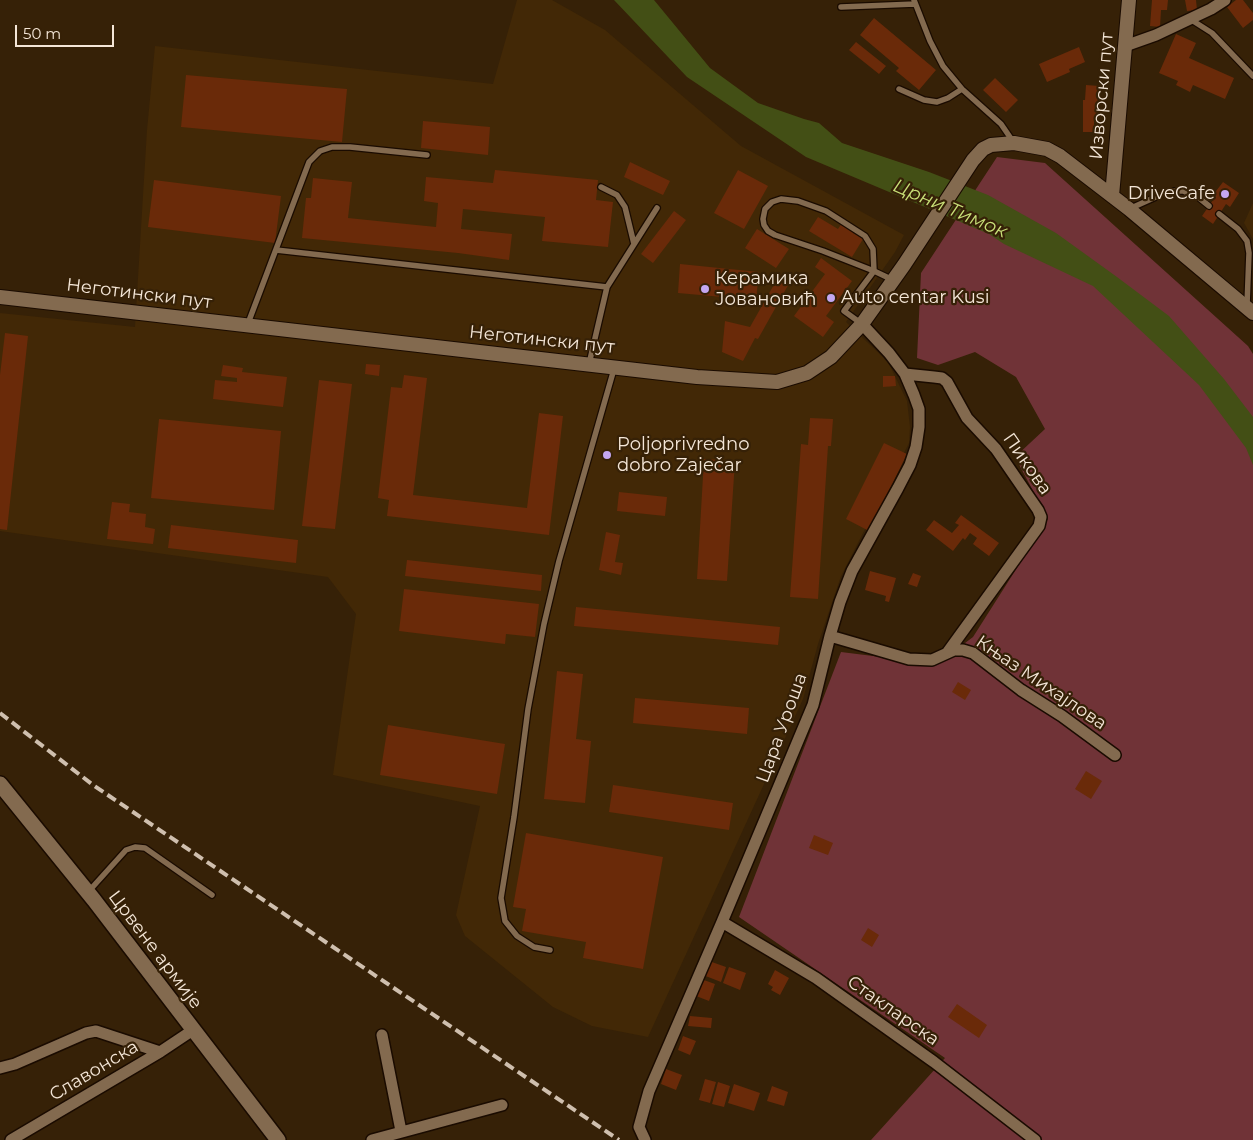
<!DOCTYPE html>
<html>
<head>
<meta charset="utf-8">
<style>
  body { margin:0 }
  #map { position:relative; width:1253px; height:1140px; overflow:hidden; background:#362107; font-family:Montserrat,sans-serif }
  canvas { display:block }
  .scale { position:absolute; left:15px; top:25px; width:99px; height:22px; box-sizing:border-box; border:2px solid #f4e6d7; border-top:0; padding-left:6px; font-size:15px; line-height:18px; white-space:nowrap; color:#f4e6d7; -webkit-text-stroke:4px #362107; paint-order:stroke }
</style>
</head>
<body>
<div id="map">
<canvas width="1253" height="1140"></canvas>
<div class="scale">50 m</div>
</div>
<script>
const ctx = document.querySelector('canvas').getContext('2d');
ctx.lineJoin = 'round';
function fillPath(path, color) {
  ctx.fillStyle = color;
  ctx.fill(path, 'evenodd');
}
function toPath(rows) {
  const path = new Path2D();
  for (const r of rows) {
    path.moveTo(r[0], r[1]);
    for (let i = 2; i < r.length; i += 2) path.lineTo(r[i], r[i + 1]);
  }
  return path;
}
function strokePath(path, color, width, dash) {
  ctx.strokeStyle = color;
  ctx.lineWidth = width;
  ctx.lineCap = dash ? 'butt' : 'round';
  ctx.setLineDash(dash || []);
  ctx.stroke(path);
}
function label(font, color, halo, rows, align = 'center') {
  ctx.font = font + ' Montserrat,sans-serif';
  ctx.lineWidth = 4.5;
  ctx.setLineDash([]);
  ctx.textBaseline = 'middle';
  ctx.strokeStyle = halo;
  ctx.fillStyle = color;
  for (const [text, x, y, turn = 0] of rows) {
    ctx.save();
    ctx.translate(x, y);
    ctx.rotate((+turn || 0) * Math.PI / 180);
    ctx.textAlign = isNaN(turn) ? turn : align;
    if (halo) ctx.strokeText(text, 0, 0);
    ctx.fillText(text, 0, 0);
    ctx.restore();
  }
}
const built = toPath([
  [517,0,552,0,605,30,741,146,904,235,895,252,846,322,888,362,907,401,910,427,909,443,841,576,818,644,803,699,648,1037,592,1026,553,1007,465,936,456,915,480,806,333,775,356,614,328,577,0,531,0,313,135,327,147,130,155,46,493,84],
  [1253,203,1253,239,1244,223]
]);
const green = toPath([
  [997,157,1045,163,1248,346,1253,354,1253,1140,871,1140,945,1058,739,917,841,652,937,664,973,637,1048,519,1015,457,1045,429,1016,377,975,352,938,365,917,358,921,273]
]);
const water = toPath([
  [614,0,654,0,710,68,758,103,804,119,819,123,842,143,929,172,988,195,1056,233,1117,277,1169,316,1224,379,1253,417,1253,465,1246,448,1199,385,1093,286,1004,244,989,234,806,157,687,77]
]);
const building = toPath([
  [1152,0,1168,0,1167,10,1161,10,1160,27,1150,26],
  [1185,0,1196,0,1197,10,1187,11],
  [1236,0,1243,0,1253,13,1253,20,1243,28,1227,7],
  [874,18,936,70,919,90,896,71,899,68,860,35],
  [1176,34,1196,43,1189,58,1234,78,1225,99,1193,85,1190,92,1176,85,1178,81,1159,73],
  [856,42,886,66,879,74,849,50],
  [1079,47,1085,62,1069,69,1070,72,1047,82,1039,64],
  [186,75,347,89,342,142,181,127],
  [995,78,1018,100,1006,112,983,90],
  [1086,85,1099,86,1098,117,1094,117,1094,132,1083,132,1083,100,1085,100],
  [423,121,490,127,488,155,421,148],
  [630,162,670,181,663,195,624,177],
  [495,170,598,180,596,200,613,202,608,247,542,241,545,217,463,209,461,229,512,234,509,260,458,253,302,238,306,198,311,198,313,178,352,182,348,218,436,227,438,203,424,201,426,177,493,183],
  [738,170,768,186,744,229,714,213],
  [154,180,281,196,275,243,148,227],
  [1223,182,1239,193,1230,207,1226,204,1213,224,1202,216,1215,197,1213,195],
  [674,211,686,220,653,263,641,254],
  [818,217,838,229,842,223,854,231,853,233,863,239,852,257,809,231],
  [757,229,789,249,776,268,745,248],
  [821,258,852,281,826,316,834,322,823,337,794,316,825,274,815,267],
  [680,264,759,272,756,300,678,293],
  [780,274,791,280,758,339,755,338,743,361,722,352,725,321,750,327],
  [5,333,28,336,7,530,0,529,0,375],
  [366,364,380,365,379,376,365,374],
  [223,365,243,368,242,372,287,377,283,407,213,399,215,380,237,382,237,378,221,376],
  [404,375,427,378,413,495,527,508,539,413,563,416,549,535,387,516,389,500,378,498,391,387,402,388],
  [883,376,895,376,896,386,883,387],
  [319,380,352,384,335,529,302,526],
  [810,418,833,419,831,446,828,446,818,599,790,597,801,444,808,445],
  [159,419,281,431,274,510,151,498],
  [884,443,907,454,869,531,846,519],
  [704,459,735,461,727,581,697,579],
  [619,492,667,497,665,516,617,511],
  [112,502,130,504,129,512,146,514,145,527,155,529,153,544,107,539],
  [961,515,999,543,989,556,973,544,977,538,970,533,965,540,963,538,953,551,926,530,934,520,952,533,959,525,955,523],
  [171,525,298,540,296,563,168,548],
  [606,532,620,535,615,562,623,563,621,575,599,570],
  [407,560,542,575,541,591,405,576],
  [870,571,896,578,889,602,885,601,886,596,865,590],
  [913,573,921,576,917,587,908,584],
  [404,589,539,604,535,637,506,634,505,644,399,631],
  [576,607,780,627,778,645,574,626],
  [557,671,583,674,576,739,591,741,585,803,544,799],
  [958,682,971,690,965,700,952,692],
  [635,698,749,708,747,734,633,723],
  [388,725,505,744,497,794,380,775],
  [1086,771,1102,781,1091,799,1075,789],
  [613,785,733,803,729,830,609,812],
  [526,833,663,857,643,969,583,958,586,942,522,931,526,909,513,907],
  [814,835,833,843,828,855,809,848],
  [868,928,879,935,872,947,861,940],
  [709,961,726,967,721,982,703,975],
  [729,967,746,973,740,990,723,983],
  [775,970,789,978,780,995,771,990,773,987,768,984],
  [701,979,715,984,709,1001,696,996],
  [957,1004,987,1025,979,1038,948,1017],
  [690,1016,712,1018,711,1028,688,1026],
  [683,1036,696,1041,690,1055,678,1050],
  [666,1069,682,1075,676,1090,661,1084],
  [705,1079,716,1082,710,1103,699,1100],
  [718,1082,730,1086,724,1107,712,1104],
  [734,1084,760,1093,754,1111,728,1103],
  [772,1086,788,1092,784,1106,767,1101]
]);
const service = toPath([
  [914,0,930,41,943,66,962,89,1001,124,1014,143],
  [841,7,915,4],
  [1190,19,1212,33,1253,76],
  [899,89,924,100,937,102,948,98,962,89],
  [601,187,617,195,625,207,634,244],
  [1129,209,1169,191,1183,191,1198,197,1209,206],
  [1219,214,1238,229,1247,241,1249,253,1247,305],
  [276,250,607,287],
  [862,324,844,311,874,271,873,249,865,236,826,211,798,201,781,199,772,202,765,209,763,219,764,225,768,231,775,235,823,251,874,271,893,280],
  [247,326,309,162,320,151,332,147,350,147,427,155],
  [589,364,607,287,657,208],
  [89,891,126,850,135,847,145,848,212,895],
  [550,950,534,947,517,936,505,921,501,898,514,817,528,709,544,624,559,561,614,369]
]);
const minor = toPath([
  [1125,46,1156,35,1211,9,1225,0],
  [905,374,934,377,942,378,947,382,967,418,996,449,1038,510,1041,517,1039,526,947,653],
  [830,636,909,659,932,660,954,650,963,650,973,653,1021,690,1062,716,1115,755],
  [722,922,816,978,934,1062,1035,1140],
  [382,1035,401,1131],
  [0,1068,15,1064,86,1033,96,1031,160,1052],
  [11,1140,160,1052,193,1030],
  [372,1140,502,1105],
  [645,1140,639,1127,649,1091,722,922,813,705,830,636,840,602,852,571,898,488,910,465,916,447,919,427,919,409,914,395,905,374,889,353,862,324]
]);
const tertiary = toPath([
  [1112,196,1129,0],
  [0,297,697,377,777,382,807,373,831,357,862,324,904,265,973,160,983,149,991,145,1014,143,1047,149,1060,156,1129,209,1253,313]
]);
const secondary = toPath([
  [0,784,94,900,278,1140]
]);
const rail = toPath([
  [0,713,93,785,619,1140]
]);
const markers = [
  [1225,194,5,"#c4a7f1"],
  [705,289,5,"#c4a7f1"],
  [831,298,5,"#c4a7f1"],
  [607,455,5,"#c4a7f1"]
];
const streetNames = [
  ["Изворски пут",1102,96,-85],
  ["Неготински пут",139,294,7],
  ["Неготински пут",542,340,6],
  ["Пикова",1027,464,55],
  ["Књаз Михајлова",1041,683,34],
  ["Цара Уроша",782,728,-70],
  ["Црвене армије",155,950,53],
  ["Стакларска",893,1011,35],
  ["Славонска",94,1071,-31]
];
const poiNames = [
  ["DriveCafe",1215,194,"right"],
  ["Керамика",715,279],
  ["Јовановић",715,300],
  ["Auto centar Kusi",841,298],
  ["Poljoprivredno",617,445],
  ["dobro Zaječar",617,466]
];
const waterNames = [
  ["Црни Тимок",950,209,23]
];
fillPath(built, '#422806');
fillPath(green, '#703337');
fillPath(water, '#434f15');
fillPath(building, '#6a2a09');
strokePath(service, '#1a0b00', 8);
strokePath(minor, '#1a0b00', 14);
strokePath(tertiary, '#1a0b00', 16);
strokePath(secondary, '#1a0b00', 18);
strokePath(service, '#836a4f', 5.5);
strokePath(minor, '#836a4f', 11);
strokePath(tertiary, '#836a4f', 14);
strokePath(secondary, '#836a4f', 15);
strokePath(rail, '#cfbfae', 4, [10, 5]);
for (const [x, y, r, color] of markers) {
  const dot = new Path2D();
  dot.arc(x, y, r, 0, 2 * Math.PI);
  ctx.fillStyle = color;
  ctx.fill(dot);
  strokePath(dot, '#362107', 2);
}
label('18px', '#f4e6d7', '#362107', streetNames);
label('18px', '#f4e6d7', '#362107', poiNames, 'left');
label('italic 19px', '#c8df78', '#362107', waterNames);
</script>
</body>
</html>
